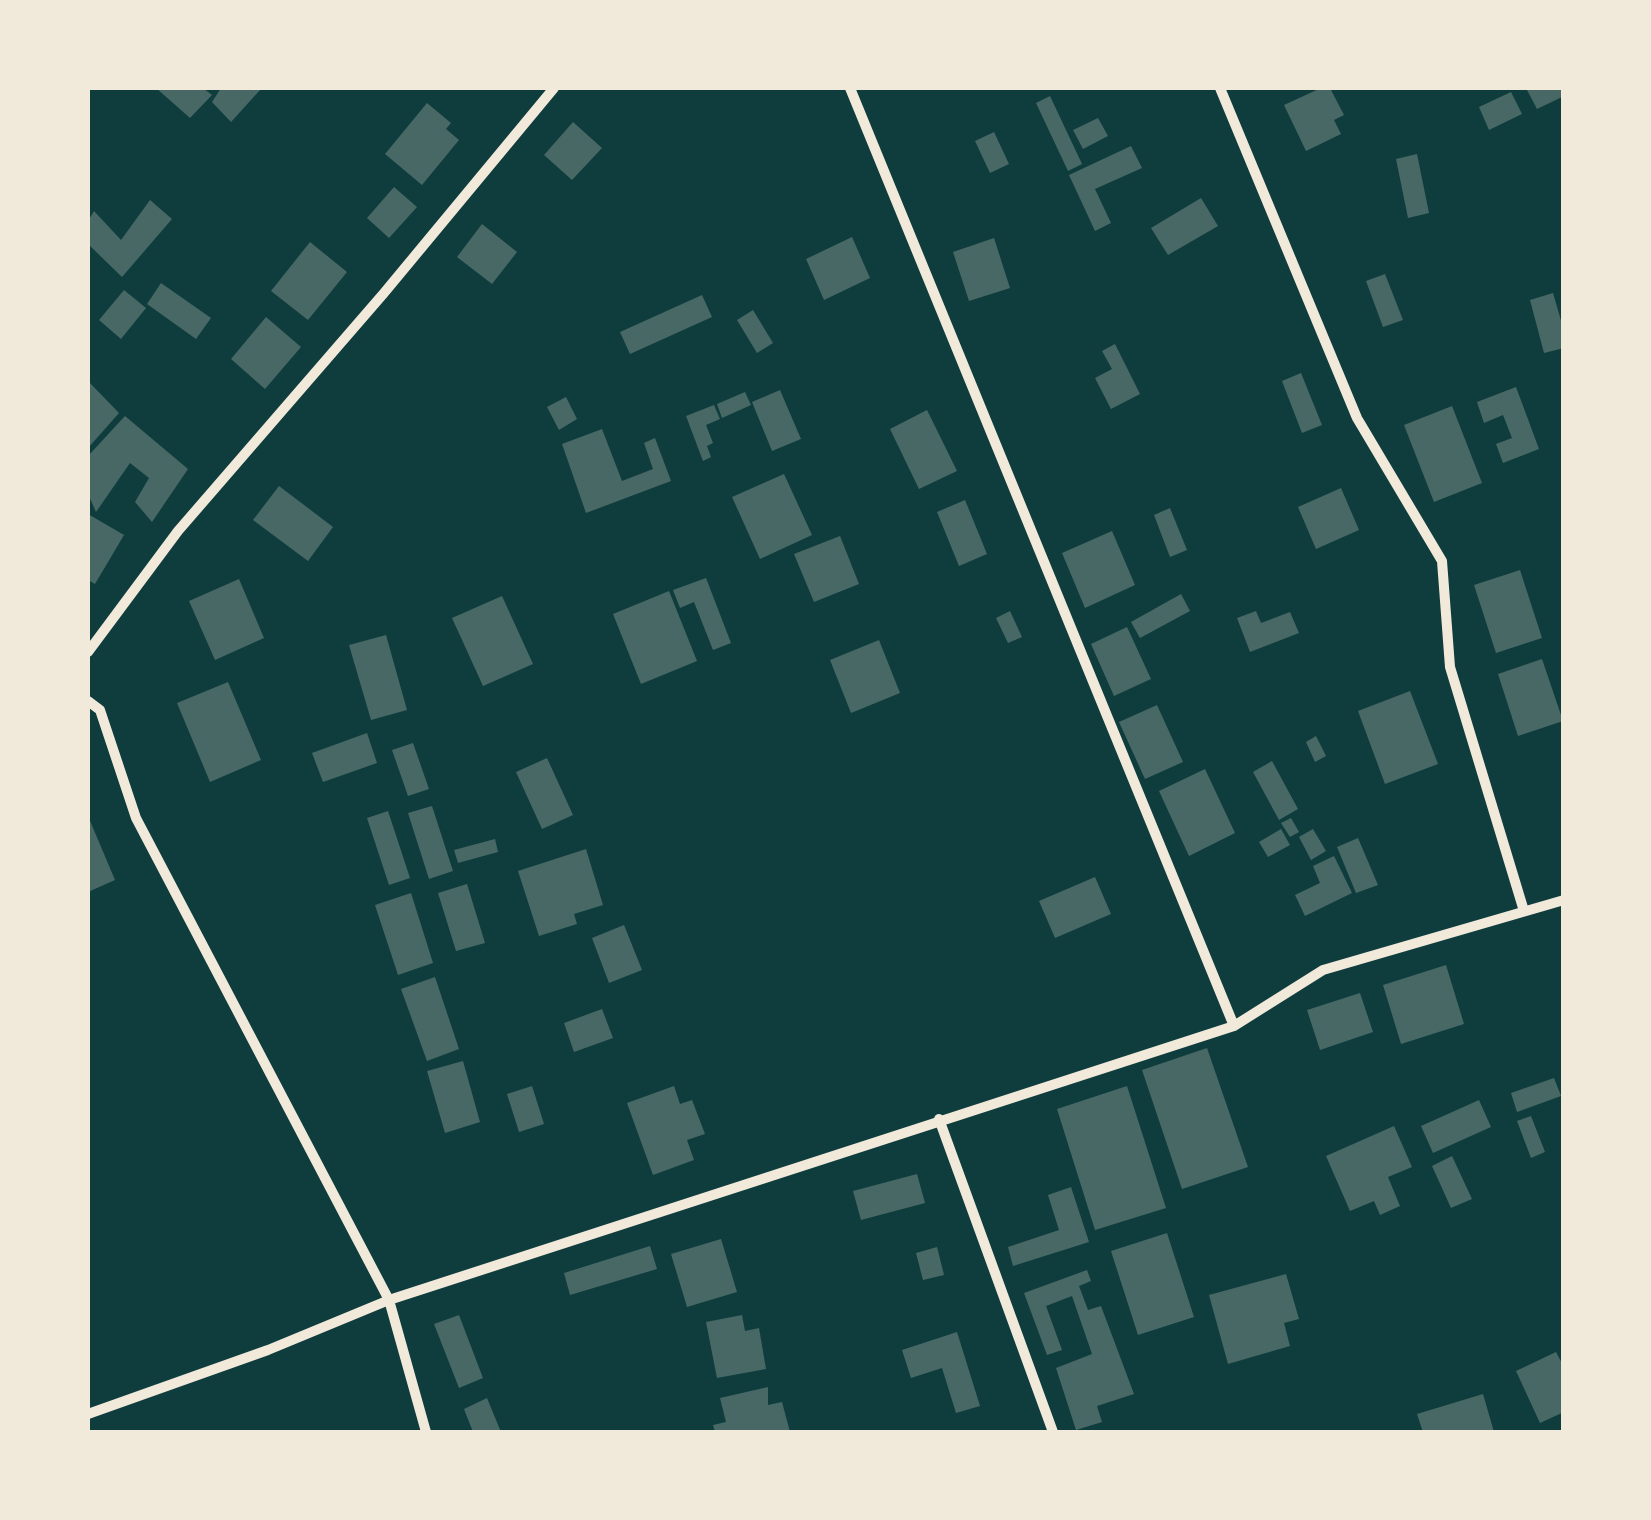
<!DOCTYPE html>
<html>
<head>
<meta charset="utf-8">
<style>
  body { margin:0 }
  #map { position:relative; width:1651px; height:1520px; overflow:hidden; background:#0f3d3e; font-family:"Space Grotesk",sans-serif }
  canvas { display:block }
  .frame { position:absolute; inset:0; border:90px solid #f1e9da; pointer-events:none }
</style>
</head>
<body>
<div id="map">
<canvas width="1651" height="1520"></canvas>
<div class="frame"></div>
</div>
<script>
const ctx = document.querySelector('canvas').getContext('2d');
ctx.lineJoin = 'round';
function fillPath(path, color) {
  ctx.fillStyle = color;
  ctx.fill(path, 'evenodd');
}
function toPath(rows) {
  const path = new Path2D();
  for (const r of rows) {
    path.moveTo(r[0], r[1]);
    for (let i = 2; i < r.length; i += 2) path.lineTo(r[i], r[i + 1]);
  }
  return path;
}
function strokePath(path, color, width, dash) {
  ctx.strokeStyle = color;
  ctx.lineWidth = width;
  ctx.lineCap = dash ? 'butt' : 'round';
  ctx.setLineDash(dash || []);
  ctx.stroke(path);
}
const building = toPath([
  [156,88,203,88,212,95,190,118],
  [221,88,258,88,260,90,231,122,212,102],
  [1321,88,1330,88,1344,115,1334,120,1341,134,1306,151,1284,105],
  [1526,88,1564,88,1564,96,1537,109],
  [1511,92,1522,114,1489,130,1479,107],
  [1050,96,1082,164,1068,171,1036,103],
  [427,103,451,123,446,129,459,140,422,185,385,154],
  [1098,118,1108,136,1083,149,1073,130],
  [573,122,602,148,572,180,544,155],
  [994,132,1009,164,990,173,975,141],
  [1131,146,1142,168,1095,189,1111,223,1095,231,1069,175],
  [1417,154,1429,213,1408,218,1396,159],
  [394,187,417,207,389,238,367,218],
  [1201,198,1218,226,1168,255,1151,228],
  [150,200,172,219,122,277,88,244,88,221,94,211,121,240],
  [482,224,517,252,492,284,457,257],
  [852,237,870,278,824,300,806,259],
  [994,238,1010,288,969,301,953,252],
  [310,242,347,272,308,320,271,291],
  [1385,274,1403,320,1383,327,1366,281],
  [161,283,211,318,196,339,147,304],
  [124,290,146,308,121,339,99,320],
  [1553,293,1564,331,1564,348,1544,353,1530,300],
  [702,295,712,317,630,354,620,332],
  [753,310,773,343,757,353,737,320],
  [266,317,301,347,265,389,231,359],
  [1115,344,1140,394,1111,409,1095,378,1112,369,1102,351],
  [1301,373,1322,425,1302,433,1282,381],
  [88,381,119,413,88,448],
  [1516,387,1539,449,1503,463,1496,444,1512,438,1503,415,1484,423,1477,402],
  [780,390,801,439,772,451,752,402],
  [745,392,751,405,722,418,717,404],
  [566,397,577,419,559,430,547,407],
  [714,405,720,419,706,425,713,443,707,446,711,457,703,461,686,416],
  [1452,406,1482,483,1434,502,1404,425],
  [927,410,957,471,919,489,890,429],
  [125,416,188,469,152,522,135,502,149,478,130,463,96,512,88,494,88,456],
  [602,429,622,481,653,469,644,443,655,438,671,481,586,513,562,444],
  [784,474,812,535,760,559,732,497],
  [279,486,333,527,308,561,253,520],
  [1341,488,1359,530,1316,549,1298,507],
  [965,500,987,554,959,566,937,512],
  [1170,508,1187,550,1170,557,1154,515],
  [88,514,124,535,95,584,88,580],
  [1112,531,1135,585,1085,608,1062,553],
  [840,536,859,584,814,602,794,554],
  [1520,570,1542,638,1496,653,1474,585],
  [706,578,731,643,713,650,694,602,680,608,673,590],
  [239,579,264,638,215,660,189,601],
  [669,591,697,661,641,684,613,614],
  [1181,594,1190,611,1140,638,1131,622],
  [502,596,533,664,483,686,452,618],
  [1010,611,1022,637,1008,643,996,618],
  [1256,611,1261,623,1290,612,1299,633,1250,652,1237,618],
  [1127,627,1151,679,1114,696,1091,644],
  [386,635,407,710,371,720,349,645],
  [879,640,900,693,851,713,830,660],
  [1542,659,1563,721,1518,736,1498,674],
  [228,682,261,760,210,782,177,703],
  [1410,691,1438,764,1385,784,1358,711],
  [1157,705,1183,762,1145,779,1119,722],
  [367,733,377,763,323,782,312,753],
  [1316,736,1326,756,1315,762,1306,742],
  [413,743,429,789,408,796,392,750],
  [547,758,573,815,542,829,516,772],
  [1272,761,1298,809,1279,820,1253,772],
  [1205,769,1235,833,1189,856,1159,791],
  [432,806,453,871,429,879,408,813],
  [388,811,410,878,389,885,367,818],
  [88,816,115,880,88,892],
  [1291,818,1299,832,1290,837,1281,823],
  [1281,829,1290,845,1268,857,1259,842],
  [1313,829,1326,851,1311,860,1299,837],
  [1358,838,1378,885,1356,893,1337,847],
  [495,839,498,852,458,863,454,850],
  [586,849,603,905,574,914,577,924,539,936,518,871],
  [1334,856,1352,893,1305,916,1295,895,1320,883,1313,866],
  [1095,877,1111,914,1055,938,1039,901],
  [467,884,485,943,456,951,438,893],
  [411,893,433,963,398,975,375,905],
  [624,925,642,970,609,983,592,938],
  [1446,965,1464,1024,1401,1044,1383,985],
  [435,977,459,1049,427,1061,401,989],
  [1360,993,1373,1032,1320,1050,1307,1010],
  [602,1009,613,1038,574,1052,564,1023],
  [1207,1048,1248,1167,1182,1189,1142,1070],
  [463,1061,480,1122,445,1133,427,1071],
  [1554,1078,1561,1096,1517,1112,1511,1093],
  [532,1086,544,1124,519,1132,507,1094],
  [674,1086,680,1104,692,1100,705,1134,687,1140,694,1160,653,1175,627,1103],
  [1127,1086,1166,1208,1095,1230,1057,1109],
  [1479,1100,1491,1127,1433,1153,1421,1126],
  [1531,1116,1545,1152,1531,1158,1517,1121],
  [1394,1126,1412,1167,1388,1177,1400,1206,1380,1215,1374,1201,1350,1211,1326,1156],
  [1452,1156,1472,1199,1451,1208,1432,1166],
  [917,1174,925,1203,861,1220,853,1191],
  [1071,1187,1089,1242,1013,1266,1008,1247,1059,1230,1048,1195],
  [1167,1233,1194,1317,1138,1335,1111,1251],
  [721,1239,737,1292,687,1307,671,1254],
  [650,1246,657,1269,570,1295,564,1273],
  [937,1247,944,1275,923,1280,916,1253],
  [1087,1270,1091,1281,1079,1286,1088,1310,1101,1306,1134,1394,1097,1406,1102,1422,1076,1430,1056,1368,1092,1354,1072,1296,1046,1306,1062,1350,1047,1355,1024,1293],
  [1286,1274,1299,1319,1284,1323,1290,1346,1228,1364,1209,1295],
  [459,1315,483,1378,459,1388,434,1324],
  [742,1315,745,1331,759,1328,766,1369,717,1378,706,1322],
  [957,1332,980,1406,956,1413,942,1368,911,1378,902,1350],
  [1556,1352,1564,1367,1564,1412,1540,1423,1516,1371],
  [768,1387,768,1405,782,1402,790,1432,715,1432,713,1425,726,1422,720,1398],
  [1483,1394,1494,1432,1423,1432,1417,1414],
  [487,1398,501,1432,473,1432,464,1409]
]);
const minor = toPath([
  [850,88,1234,1026],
  [1220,88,1357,418,1442,561,1450,667,1524,911],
  [88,652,178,531,384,293,554,88],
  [88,701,100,710,136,818,389,1300,426,1432],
  [939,1119,1053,1432],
  [88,1414,268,1350,389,1300,1234,1026,1323,970,1564,900]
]);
fillPath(building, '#486865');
strokePath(minor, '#f1e9da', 10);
</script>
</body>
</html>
